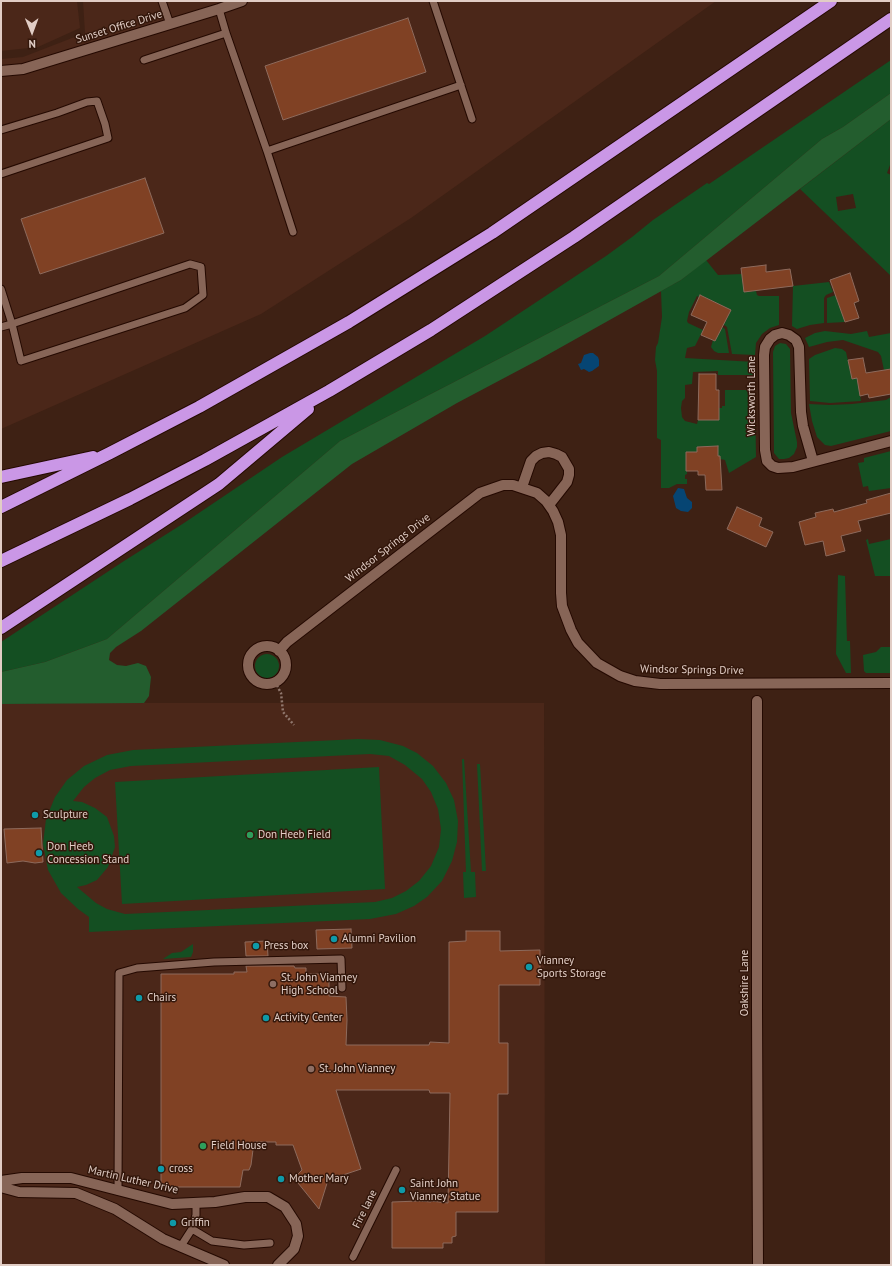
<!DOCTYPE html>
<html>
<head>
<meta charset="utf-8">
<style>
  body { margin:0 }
  #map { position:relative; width:892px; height:1266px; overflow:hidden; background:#3e2114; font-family:"PT Sans",sans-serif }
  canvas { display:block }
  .frame { position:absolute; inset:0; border:2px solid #e1cdc5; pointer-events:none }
  .north { position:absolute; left:12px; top:12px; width:40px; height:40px; -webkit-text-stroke:3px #33170b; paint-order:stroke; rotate:179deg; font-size:11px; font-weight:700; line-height:16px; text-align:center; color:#e1cdc5 }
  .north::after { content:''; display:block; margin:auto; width:14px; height:18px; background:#e1cdc5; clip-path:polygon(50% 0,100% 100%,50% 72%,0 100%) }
</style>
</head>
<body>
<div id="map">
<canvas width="892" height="1266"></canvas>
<div class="frame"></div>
<div class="north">N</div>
</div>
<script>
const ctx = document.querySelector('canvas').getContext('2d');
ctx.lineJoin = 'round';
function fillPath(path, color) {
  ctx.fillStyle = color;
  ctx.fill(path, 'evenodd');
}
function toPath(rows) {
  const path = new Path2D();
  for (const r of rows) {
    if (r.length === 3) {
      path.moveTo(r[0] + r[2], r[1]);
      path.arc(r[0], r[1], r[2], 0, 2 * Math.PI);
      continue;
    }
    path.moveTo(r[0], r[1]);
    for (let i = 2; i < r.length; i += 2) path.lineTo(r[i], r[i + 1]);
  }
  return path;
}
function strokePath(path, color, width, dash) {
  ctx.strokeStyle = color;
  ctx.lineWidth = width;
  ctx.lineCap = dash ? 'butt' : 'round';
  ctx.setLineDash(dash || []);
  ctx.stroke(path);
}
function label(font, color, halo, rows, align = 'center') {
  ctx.font = font + ' "PT Sans",sans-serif';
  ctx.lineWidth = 3;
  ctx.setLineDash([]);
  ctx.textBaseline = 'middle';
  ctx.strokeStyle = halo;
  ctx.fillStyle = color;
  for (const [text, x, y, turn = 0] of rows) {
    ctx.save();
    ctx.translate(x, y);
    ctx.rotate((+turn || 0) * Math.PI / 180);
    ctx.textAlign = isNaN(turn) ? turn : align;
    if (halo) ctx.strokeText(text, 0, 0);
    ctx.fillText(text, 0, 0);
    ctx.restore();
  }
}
const built = toPath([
  [1,1,77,1,80,28,38,47,1,51],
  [83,1,716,1,411,218,261,314,1,429,1,59,23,57,85,33],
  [70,703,544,703,545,1265,1,1265,1,704]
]);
const green = toPath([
  [891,60,891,93,843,127,822,139,659,276,340,441,107,639,45,662,1,672,1,642,124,561,184,523,282,457,485,336,606,256,632,237,653,220,707,183,709,184],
  [891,119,891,166,890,165,887,173,891,175,891,276,800,189],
  [853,194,856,208,838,211,836,197],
  [706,260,718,275,742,274,745,292,756,291,757,295,759,296,779,296,779,325,770,328,762,334,756,343,755,355,732,354,727,327,723,324,723,323,725,323,731,310,700,295,699,297,697,296,689,312,687,321,688,323,703,330,695,346,687,348,685,358,755,362,755,375,718,375,718,371,693,372,692,384,685,385,685,398,682,401,681,408,682,417,685,421,697,424,698,420,719,408,722,408,722,406,725,406,725,390,749,390,750,394,755,396,756,457,729,473,725,460,720,459,720,456,718,456,718,446,697,447,697,452,686,452,687,474,685,475,685,479,687,479,687,484,677,484,669,488,661,488,661,440,657,438,657,371,655,360,656,347,658,343,662,317,661,291,681,280],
  [829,282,833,292,826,295,824,298,824,323,810,325,797,329,792,326,793,286],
  [836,295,845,322,827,323,827,298],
  [722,327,725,329,729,353,718,353,714,351,711,347,713,340,715,341],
  [825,331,851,334,867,331,869,337,891,333,891,369,884,370,881,356,878,352,843,340,827,342,809,347,805,338,815,333],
  [780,343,786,344,790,349,791,413,797,442,797,447,794,454,789,458,784,459,779,459,774,453,773,352,775,346],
  [835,348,842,349,846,352,852,379,857,378,861,401,830,403,810,401,809,359,815,355],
  [891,397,891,431,831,446,825,445,817,437,812,421,809,404,830,405,852,404,886,400],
  [891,451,891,488,869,491,868,486,863,487,858,463,864,462,864,458],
  [890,534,891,534,891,576,875,576,866,540,868,539,869,544,891,539],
  [838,575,845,576,847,641,850,641,851,673,846,673,836,654],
  [881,647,891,647,891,673,866,673,864,671,863,655,876,652],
  [267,666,12],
  [358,739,380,740,403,746,417,753,433,766,446,783,454,800,458,821,457,842,452,861,442,881,427,897,414,906,396,914,370,919,89,932,89,917,78,909,61,893,48,870,43,844,46,819,55,797,67,780,84,766,107,755,133,750],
  [370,754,389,756,405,765,422,779,431,792,438,809,441,829,439,847,431,866,419,881,406,891,392,898,375,902,125,914,107,909,96,903,77,887,86,885,97,880,108,867,115,847,114,836,107,817,95,808,82,802,73,801,84,787,95,778,110,770,131,766],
  [462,759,464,759,471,872,475,872,476,897,464,898,463,872,466,872],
  [477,764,480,764,486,871,482,871],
  [379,767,385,889,122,904,115,782],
  [193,944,193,952,191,957,163,959,172,953,181,952]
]);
const forest = toPath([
  [891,93,891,119,681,280,540,359,457,403,352,464,141,631,116,647,110,653,109,660,117,665,126,666,138,663,146,666,151,677,149,696,144,703,1,704,1,672,45,662,107,639,340,441,659,276,822,139,843,127]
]);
const water = toPath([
  [590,353,593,353,598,357,599,360,599,366,592,371,589,372,584,369,581,370,578,364,581,363,584,355],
  [678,488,684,489,687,498,692,502,692,508,688,512,681,511,676,508,673,496]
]);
const building = toPath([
  [408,18,426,72,283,120,265,66,408,18],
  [145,178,164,233,40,274,21,219,145,178],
  [766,265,766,272,790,269,793,286,744,292,741,268,766,265],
  [850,273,859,301,854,303,859,318,845,322,830,280,850,273],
  [700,295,731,310,715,341,701,335,707,322,691,315,700,295],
  [863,358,866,373,891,369,891,394,869,398,868,394,860,396,857,378,852,379,848,360,863,358],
  [699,374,716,374,716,390,719,390,719,420,698,420,699,374],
  [718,446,718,456,720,456,722,490,706,490,705,475,698,475,698,471,686,471,686,452,697,452,697,447,718,446],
  [891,493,891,513,858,521,861,531,841,536,845,551,826,556,823,541,805,545,799,522,816,517,815,513,833,509,834,512,867,503,866,500,891,493],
  [737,507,762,518,759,526,773,532,766,547,727,529,737,507],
  [41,828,43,862,35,863,23,861,7,863,4,829,41,828],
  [351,929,352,948,317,949,316,930,351,929],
  [466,931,500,931,500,951,540,950,540,985,499,985,499,1043,508,1043,508,1094,498,1094,498,1212,456,1212,456,1236,452,1237,452,1243,443,1243,443,1248,392,1248,392,1202,419,1201,431,1202,431,1201,448,1203,450,1093,430,1093,429,1090,336,1090,361,1169,328,1180,319,1209,294,1178,302,1170,293,1145,276,1145,276,1142,254,1142,251,1165,249,1170,243,1170,240,1187,161,1187,161,974,234,974,234,972,247,972,246,966,294,966,295,968,306,968,306,974,329,974,329,996,346,997,347,1020,346,1045,429,1045,430,1042,449,1043,449,942,466,941,466,931],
  [267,941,268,956,246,956,245,942,267,941]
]);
const path = toPath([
  [275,682,281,693,283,712,294,725]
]);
const lane = toPath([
  [162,1,170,24],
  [433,1,472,119],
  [219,9,226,33,267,151,293,232],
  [144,60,226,33],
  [1,130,57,113,87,102,97,101,105,124,108,138,1,174],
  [267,151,461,85],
  [1,289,12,324,21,361,185,308,203,295,201,267,190,264,12,324,1,327],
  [118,1191,119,973,137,968,214,962,341,959,342,988],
  [192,1229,212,1241,244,1245,270,1243],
  [181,1246,192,1229,196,1215,196,1203],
  [353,1257,396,1170]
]);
const street = toPath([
  [1,71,23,69,219,9,242,1],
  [813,461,803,426,801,412,799,347,796,340,789,335,782,333,775,335,770,339,765,347,764,355,765,450,767,461,772,466,778,468,793,467,891,441],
  [522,487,531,461,536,456,542,453,549,452,556,454,562,457,569,469,569,475,567,482,549,505],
  [267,665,19],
  [279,651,287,642,480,493,503,485,513,485,537,493,546,501,553,511,558,522,561,535,561,593,562,606,571,630,578,643,597,663,620,676,635,681,660,684,891,683],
  [757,701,757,1008,758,1265],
  [1,1181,22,1178,71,1178,172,1204,215,1202,245,1197,268,1197,285,1207,296,1224,298,1236,294,1249,278,1265],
  [1,1187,19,1192,76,1193,115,1209,163,1239,224,1265]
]);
const highway = toPath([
  [1,477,93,457],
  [1,507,110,453,199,407,349,322,492,233,831,1],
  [1,561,130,499,205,460,329,391,431,330,574,237,891,19],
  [1,628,219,484,308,409]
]);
const markers = [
  [35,815,4,"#0f9aa8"],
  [250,835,4,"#2e9e5b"],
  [39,853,4,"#0f9aa8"],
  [334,939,4,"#0f9aa8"],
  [256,946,4,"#0f9aa8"],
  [529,967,4,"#0f9aa8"],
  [273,984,4,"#8d6e63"],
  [139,998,4,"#0f9aa8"],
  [266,1018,4,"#0f9aa8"],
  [311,1069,4,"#8d6e63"],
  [203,1146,4,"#2e9e5b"],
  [161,1169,4,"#0f9aa8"],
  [281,1179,4,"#0f9aa8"],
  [402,1190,4,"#0f9aa8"],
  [173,1223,4,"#0f9aa8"]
];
const streetNames = [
  ["Sunset Office Drive",119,27,-17],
  ["Wicksworth Lane",752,396,-90],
  ["Windsor Springs Drive",388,548,-38],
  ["Windsor Springs Drive",692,670,1],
  ["Oakshire Lane",745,983,-90],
  ["Martin Luther Drive",133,1180,13],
  ["Fire lane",365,1209,-64]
];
const poiNames = [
  ["Sculpture",43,815],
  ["Don Heeb Field",258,835],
  ["Don Heeb",47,847],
  ["Concession Stand",47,860],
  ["Alumni Pavilion",342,939],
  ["Press box",264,946],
  ["Vianney",537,961],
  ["Sports Storage",537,974],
  ["St. John Vianney",281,978],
  ["High School",281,991],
  ["Chairs",147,998],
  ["Activity Center",274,1018],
  ["St. John Vianney",319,1069],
  ["Field House",211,1146],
  ["cross",169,1169],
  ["Mother Mary",289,1179],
  ["Saint John",410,1184],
  ["Vianney Statue",410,1197],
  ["Griffin",181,1223]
];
fillPath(built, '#4b2719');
fillPath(green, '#144f22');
fillPath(forest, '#235d2e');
fillPath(water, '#064573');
fillPath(building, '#804124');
strokePath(building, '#8d6a5c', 1);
strokePath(lane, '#240901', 9);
strokePath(street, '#240901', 12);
strokePath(highway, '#240901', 14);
strokePath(path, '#90776d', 2.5, [2, 2]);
strokePath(lane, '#876557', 7);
strokePath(street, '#876557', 10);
strokePath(highway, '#ca97e6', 12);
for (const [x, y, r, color] of markers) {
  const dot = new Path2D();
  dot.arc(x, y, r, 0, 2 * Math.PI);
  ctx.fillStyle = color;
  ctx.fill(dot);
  strokePath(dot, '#33170b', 1.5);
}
label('11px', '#e1cdc5', '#33170b', streetNames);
label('11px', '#e1cdc5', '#33170b', poiNames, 'left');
</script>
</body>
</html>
